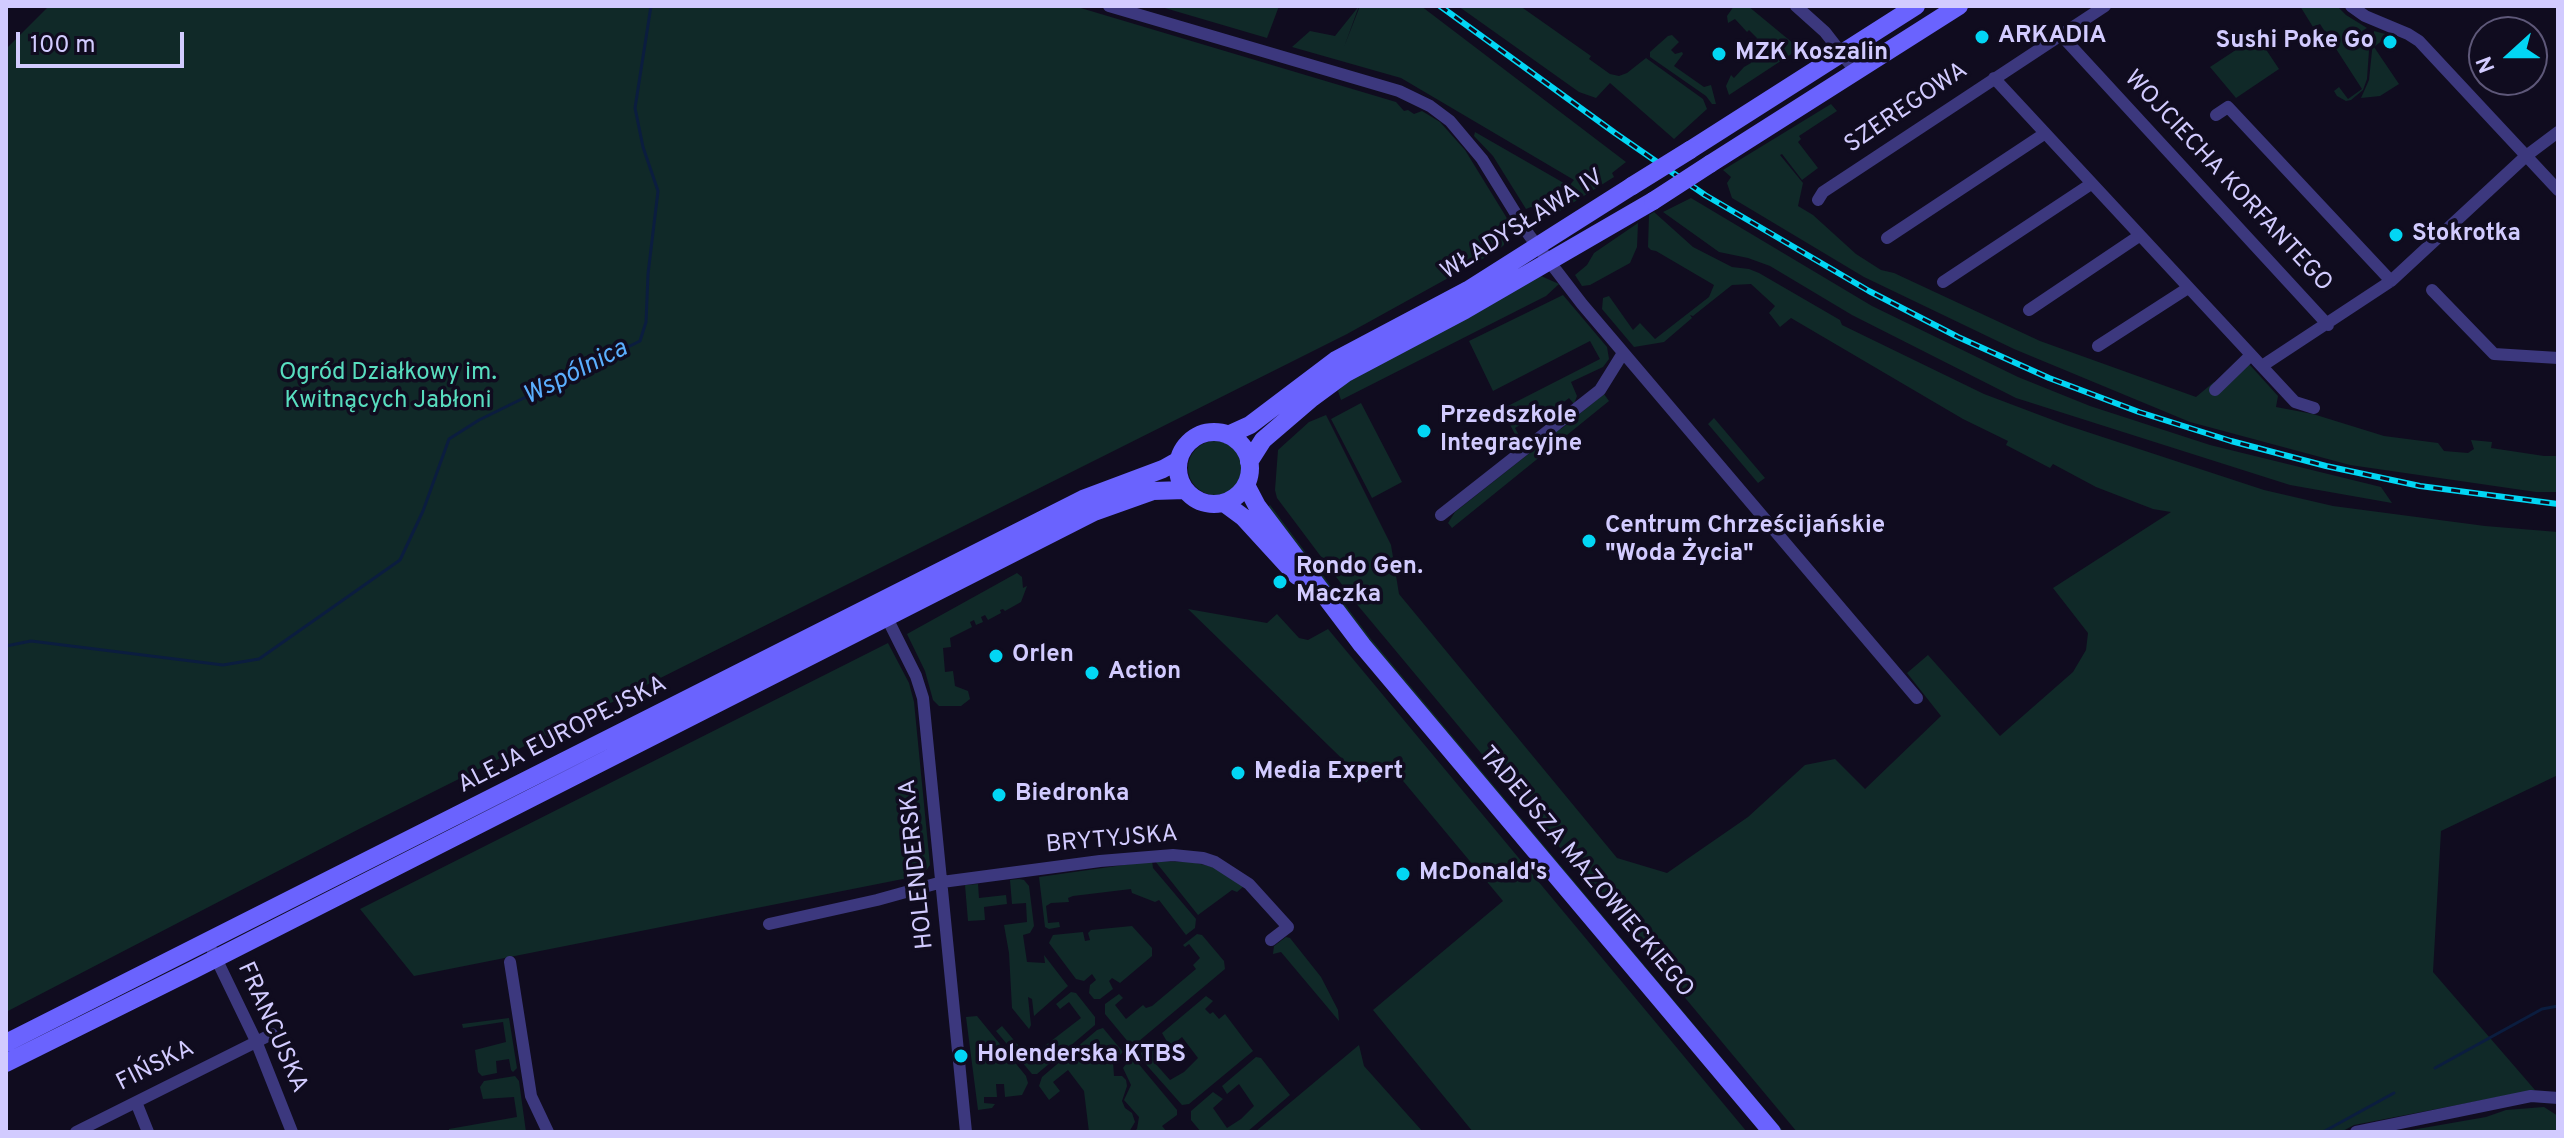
<!DOCTYPE html>
<html>
<head>
<meta charset="utf-8">
<style>
  body { margin:0 }
  #map { position:relative; width:2564px; height:1138px; overflow:hidden; background:#100c1f; font-family:Overpass,sans-serif }
  canvas { display:block }
  .frame { position:absolute; inset:0; border:8px solid #d2cbff; pointer-events:none }
  .north { position:absolute; left:2468px; top:16px; width:80px; height:80px; box-sizing:border-box; background:#100c1f; border:2px solid #5e5879; border-radius:50%; rotate:249deg; font-size:22px; font-weight:700; line-height:32px; text-align:center; color:#d2cbff }
  .north::after { content:''; display:block; margin:auto; width:28px; height:36px; background:#02d6f4; clip-path:polygon(50% 0,100% 100%,50% 72%,0 100%) }
  .scale { position:absolute; left:16px; top:32px; width:168px; height:36px; box-sizing:border-box; border:4px solid #d2cbff; border-top:0; padding-left:10px; font-size:24px; line-height:28px; white-space:nowrap; color:#d2cbff; -webkit-text-stroke:6px #100c1f; paint-order:stroke }
</style>
</head>
<body>
<div id="map">
<canvas width="2564" height="1138"></canvas>
<div class="frame"></div>
<div class="north">N</div>
<div class="scale">100 m</div>
</div>
<script>
const ctx = document.querySelector('canvas').getContext('2d');
ctx.lineJoin = 'round';
function fillPath(path, color) {
  ctx.fillStyle = color;
  ctx.fill(path, 'evenodd');
}
function toPath(rows) {
  const path = new Path2D();
  for (const r of rows) {
    if (r.length === 3) {
      path.moveTo(r[0] + r[2], r[1]);
      path.arc(r[0], r[1], r[2], 0, 2 * Math.PI);
      continue;
    }
    path.moveTo(r[0], r[1]);
    for (let i = 2; i < r.length; i += 2) path.lineTo(r[i], r[i + 1]);
  }
  return path;
}
function strokePath(path, color, width, dash) {
  ctx.strokeStyle = color;
  ctx.lineWidth = width;
  ctx.lineCap = dash ? 'butt' : 'round';
  ctx.setLineDash(dash || []);
  ctx.stroke(path);
}
function label(font, color, halo, rows, align = 'center') {
  ctx.font = font + ' Overpass,sans-serif';
  ctx.lineWidth = 7;
  ctx.setLineDash([]);
  ctx.textBaseline = 'middle';
  ctx.strokeStyle = halo;
  ctx.fillStyle = color;
  for (const [text, x, y, turn = 0] of rows) {
    ctx.save();
    ctx.translate(x, y);
    ctx.rotate((+turn || 0) * Math.PI / 180);
    ctx.textAlign = isNaN(turn) ? turn : align;
    if (halo) ctx.strokeText(text, 0, 0);
    ctx.fillText(text, 0, 0);
    ctx.restore();
  }
}
const green = toPath([
  [49,6,1074,6,1396,102,1404,111,1408,110,1414,114,1422,111,1440,122,1465,150,1508,220,1498,226,1499,230,1504,230,1504,245,1497,251,1347,334,361,828,6,1012,6,49],
  [1158,6,1279,6,1267,38],
  [1359,6,1344,47,1360,6,1421,6,1626,162,1612,173,1614,177,1555,214,1531,207,1526,209,1493,156,1474,136,1475,132,1569,186,1574,180,1401,78,1292,47,1310,31,1335,36],
  [1458,6,1520,6,1591,56,1589,59,1610,74,1619,76,1627,73,1646,58,1703,99,1707,109,1674,139,1610,83,1596,98,1579,92],
  [1734,6,1748,6,1794,44,1796,51,1729,95,1726,86,1731,75,1734,78,1744,67,1751,63,1750,61,1759,56,1753,43,1757,38,1749,30,1747,32,1735,19,1728,23,1727,16],
  [2300,6,2337,6,2346,15,2367,28,2362,31,2366,38,2370,36,2367,79,2363,90,2351,100,2346,101,2337,96,2334,91,2339,87,2348,99,2362,89,2320,24,2313,27],
  [2374,31,2389,35,2374,47,2399,84,2380,96,2361,98,2369,80],
  [1668,36,1672,35,1679,42,1671,50,1675,54,1682,52,1683,54,1674,66,1704,87,1711,85,1716,104,1712,104,1706,96,1650,57,1650,52],
  [2257,36,2279,69,2236,98,2210,67],
  [1831,104,1837,111,1799,136,1801,139,1798,142,1818,168,1802,180,1782,154,1780,155,1803,183,1798,206,1813,215,1856,254,1881,270,1894,273,2040,341,2196,397,2214,382,2223,388,2249,364,2278,396,2276,407,2313,414,2384,436,2438,443,2444,451,2468,453,2474,449,2471,440,2492,442,2491,448,2544,456,2558,456,2558,492,2536,492,2350,465,2190,422,2014,349,1864,277,1732,198,1727,183,1731,177,1723,170],
  [1691,198,1872,306,2018,377,2090,406,2210,445,2381,487,2392,503,2290,485,2016,398,1852,315,1770,266,1748,258,1719,252,1663,212],
  [1654,212,1693,247,1732,267,1749,269,1759,273,1840,320,1842,325,1984,394,2066,425,2264,490,2333,506,2485,526,2558,532,2558,775,2441,831,2433,972,2535,1090,2354,1125,2341,1132,1797,1132,1355,602,1277,498,1275,490,1278,450,1309,422,1326,415,1391,545,1399,594,1617,858,1667,873,1748,817,1805,765,1835,759,1865,789,1941,716,1907,673,1928,655,2000,736,2073,672,2086,650,2088,633,2053,588,2171,512,2153,509,2096,487,2053,464,2050,468,2006,445,2008,441,1963,419,1791,318,1780,327,1769,313,1775,306,1751,284,1732,285,1693,316,1690,315,1692,318,1664,342,1634,347,1602,309,1603,298,1609,296,1633,330,1640,323,1655,339,1709,297,1714,285,1656,251,1651,250,1648,247,1649,215],
  [1638,223,1637,247,1630,263,1590,285,1582,286,1575,275,1587,265,1594,253],
  [1541,276,1559,284,1546,296,1341,400,1338,391,1355,374],
  [1563,295,1607,347,1609,359,1603,367,1571,382,1577,396,1574,404,1569,398,1547,415,1541,406,1536,409,1533,417,1515,428,1523,443,1521,446,1502,409,1600,359,1590,341,1493,391,1469,341],
  [1604,394,1609,401,1452,528,1448,523,1455,512,1550,437,1550,434,1557,428,1561,429],
  [1361,403,1402,482,1372,498,1331,419],
  [1714,418,1765,478,1758,483,1708,424],
  [1215,468,27],
  [1270,505,1370,638,1784,1132,1778,1132,1366,641,1266,508],
  [1017,573,1022,577,1023,588,1027,586,1021,602,1005,611,1003,609,1000,610,1001,613,988,620,985,615,981,617,983,622,976,625,974,620,970,622,972,627,950,638,951,647,943,648,945,672,953,671,955,686,968,691,970,699,961,706,939,706,933,700,925,671,907,634],
  [1188,609,1267,623,1277,614,1299,638,1308,640,1328,629,1747,1132,1473,1132,1373,1010,1503,901,1389,764,1366,782],
  [888,643,909,683,914,702,930,865,923,875,414,976,360,909],
  [1152,861,1153,868,1196,919,1195,928,1186,935,1159,900,1155,902,1132,893,1131,889,1073,896,1068,898,1069,902,1051,903,1046,906,1048,923,1059,922,1060,927,1049,929,1045,927,1039,877],
  [1155,861,1192,862,1213,867,1244,886,1237,892,1232,890,1198,915],
  [1019,879,1024,880,1029,886,1034,926,1030,933,1023,935,1027,962,1045,963,1044,955,1068,986,1034,1016,1032,999,1028,997,1031,1025,1029,1029,1012,1008,1009,953,1004,925,1027,922,1026,903,1012,904,1010,880],
  [978,884,979,898,1006,895,1007,904,984,907,985,920,968,921,965,885],
  [1132,926,1152,948,1152,956,1120,983,1112,978,1109,981,1113,989,1100,999,1094,999,1089,993,1090,985,1096,980,1092,974,1084,981,1076,979,1049,943,1053,935,1083,932,1085,941,1090,940,1088,933,1091,930],
  [1197,934,1202,935,1224,961,1225,969,1139,1041,1129,1043,1105,1014,1105,1004,1119,994,1123,998,1115,1005,1126,1019,1143,1005,1146,1008,1152,1006,1196,969,1193,965,1200,958,1189,944,1185,947,1183,945],
  [1286,937,1290,938,1321,977,1338,1010,1339,1021,1281,952,1273,954,1274,946],
  [1071,992,1076,993,1095,1017,1095,1025,1037,1074,1032,1074,996,1031,1002,1026,1029,1058,1081,1018,1069,1002,1060,1009,1056,1004],
  [1206,996,1213,1001,1205,1009,1210,1014,1213,1012,1219,1019,1225,1014,1253,1051,1189,1104,1182,1105,1143,1061,1141,1053,1156,1040,1166,1052,1154,1062,1170,1080,1184,1072,1198,1058,1182,1037,1170,1047,1162,1033],
  [977,1016,1026,1076,1028,1083,1022,1095,1005,1097,1004,1084,996,1084,997,1097,984,1097,984,1103,995,1104,992,1108,978,1110,966,1017],
  [509,1018,517,1068,513,1072,511,1070,509,1059,496,1061,497,1073,482,1076,478,1072,475,1050,506,1042,503,1022,463,1028,462,1024],
  [1103,1028,1123,1052,1113,1062,1114,1076,1122,1076,1126,1080,1127,1086,1122,1101,1125,1108,1132,1113,1135,1122,1129,1132,1089,1132,1084,1091,1068,1070,1053,1082,1060,1091,1049,1100,1039,1086,1042,1077,1097,1030],
  [1359,1045,1364,1066,1423,1132,1255,1132],
  [1256,1057,1261,1058,1290,1095,1247,1132,1201,1132,1191,1120,1191,1111,1213,1092,1223,1099,1213,1108,1227,1128,1241,1119,1254,1106,1239,1084,1227,1094,1222,1086],
  [1129,1060,1137,1062,1177,1110,1177,1115,1162,1126,1167,1132,1133,1132,1137,1129,1139,1117,1124,1100,1131,1085,1123,1068],
  [515,1076,519,1081,526,1132,449,1132,449,1129,517,1117,514,1097,483,1099,480,1087,484,1081],
  [2544,1107,2558,1116,2558,1132,2400,1132,2486,1117,2506,1110]
]);
const stream = toPath([
  [6,646,31,641,223,665,259,659,400,560,423,511,449,439,479,420,640,341,646,322,648,274,658,191,643,147,635,108,651,6],
  [2435,1068,2542,1009,2558,1006],
  [2323,1132,2394,1093]
]);
const street = toPath([
  [1109,6,1399,91,1430,106,1450,121,1482,159,1529,235,1582,304,1917,698],
  [1796,6,1825,32,1856,72],
  [2351,6,2365,16,2408,34,2419,41,2558,190],
  [2060,34,2328,325],
  [1994,78,2295,402,2314,408],
  [2216,115,2228,107,2391,281],
  [1818,200,1823,192,2105,6],
  [1887,238,2044,134],
  [1943,282,2091,184],
  [2432,290,2494,354,2558,358],
  [2029,310,2139,236],
  [2098,346,2188,288],
  [2262,366,2391,281,2526,156,2558,132],
  [2215,390,2251,355],
  [1441,515,1600,390,1623,353],
  [885,614,916,676,923,698,966,1132],
  [769,924,877,900,942,882,1100,861,1173,855,1203,858,1215,862,1249,884,1288,927,1271,940],
  [213,952,256,1041,292,1132],
  [510,962,531,1096,548,1132],
  [136,1102,148,1132],
  [76,1132,272,1034],
  [2356,1132,2531,1096,2558,1098]
]);
const secondary = toPath([
  [1690,150,1916,6],
  [1710,164,1959,6],
  [1214,468,36],
  [1228,435,1250,425,1336,360,1468,290,1632,186],
  [1249,462,1263,440,1312,398,1346,373,1465,310,1653,201],
  [1246,485,1257,506,1362,645,1772,1132],
  [1224,503,1243,517,1297,576],
  [6,1043,1083,499,1163,469,1179,460],
  [6,1063,193,970,1094,512,1153,491,1185,490]
]);
const rail = toPath([
  [1440,6,1615,133,1705,195,1869,291,1958,337,2049,378,2139,412,2231,441,2326,466,2420,486,2558,504]
]);
const secondaryBridge = toPath([
  [1632,186,1690,150],
  [1653,201,1710,164]
]);
const markers = [
  [1982,37,8,"#02d6f4"],
  [2390,42,8,"#02d6f4"],
  [1719,54,8,"#02d6f4"],
  [2396,235,8,"#02d6f4"],
  [1424,431,8,"#02d6f4"],
  [1589,541,8,"#02d6f4"],
  [1280,582,8,"#02d6f4"],
  [996,656,8,"#02d6f4"],
  [1092,673,8,"#02d6f4"],
  [1238,773,8,"#02d6f4"],
  [999,795,8,"#02d6f4"],
  [1403,874,8,"#02d6f4"],
  [961,1056,8,"#02d6f4"]
];
const poiNames = [
  ["ARKADIA",1998,37],
  ["Sushi Poke Go",2374,42,"right"],
  ["MZK Koszalin",1735,54],
  ["Stokrotka",2412,235],
  ["Przedszkole",1440,417],
  ["Integracyjne",1440,445],
  ["Centrum Chrześcijańskie",1605,527],
  ["\"Woda Życia\"",1605,555],
  ["Rondo Gen.",1296,568],
  ["Maczka",1296,596],
  ["Orlen",1012,656],
  ["Action",1108,673],
  ["Media Expert",1254,773],
  ["Biedronka",1015,795],
  ["McDonald's",1419,874],
  ["Holenderska KTBS",977,1056]
];
const streetNames = [
  ["SZEREGOWA",1907,109,-34],
  ["WOJCIECHA KORFANTEGO",2227,182,47],
  ["WŁADYSŁAWA IV",1523,226,-32],
  ["ALEJA EUROPEJSKA",563,736,-27],
  ["BRYTYJSKA",1112,841,-5],
  ["HOLENDERSKA",918,864,-96],
  ["TADEUSZA MAZOWIECKIEGO",1585,873,50],
  ["FRANCUSKA",271,1028,66],
  ["FIŃSKA",156,1067,-27]
];
const parkNames = [
  ["Ogród Działkowy im.",388,374],
  ["Kwitnących Jabłoni",388,402]
];
const waterNames = [
  ["Wspólnica",576,374,-27]
];
fillPath(green, '#102928');
strokePath(stream, '#0b1d3f', 3);
strokePath(street, '#3c387e', 12);
strokePath(secondary, '#6a63fe', 18);
strokePath(rail, '#02d6f4', 6);
strokePath(rail, '#100c1f', 3, [9]);
strokePath(secondaryBridge, '#6a63fe', 18);
for (const [x, y, r, color] of markers) {
  const dot = new Path2D();
  dot.arc(x, y, r, 0, 2 * Math.PI);
  ctx.fillStyle = color;
  ctx.fill(dot);
  strokePath(dot, '#100c1f', 3);
}
label('bold 24px', '#d2cbff', '#100c1f', poiNames, 'left');
label('24px', '#d2cbff', '#100c1f', streetNames);
label('24px', '#58ddbf', '#100c1f', parkNames);
label('italic 26px', '#5aaefe', '#100c1f', waterNames);
</script>
</body>
</html>
